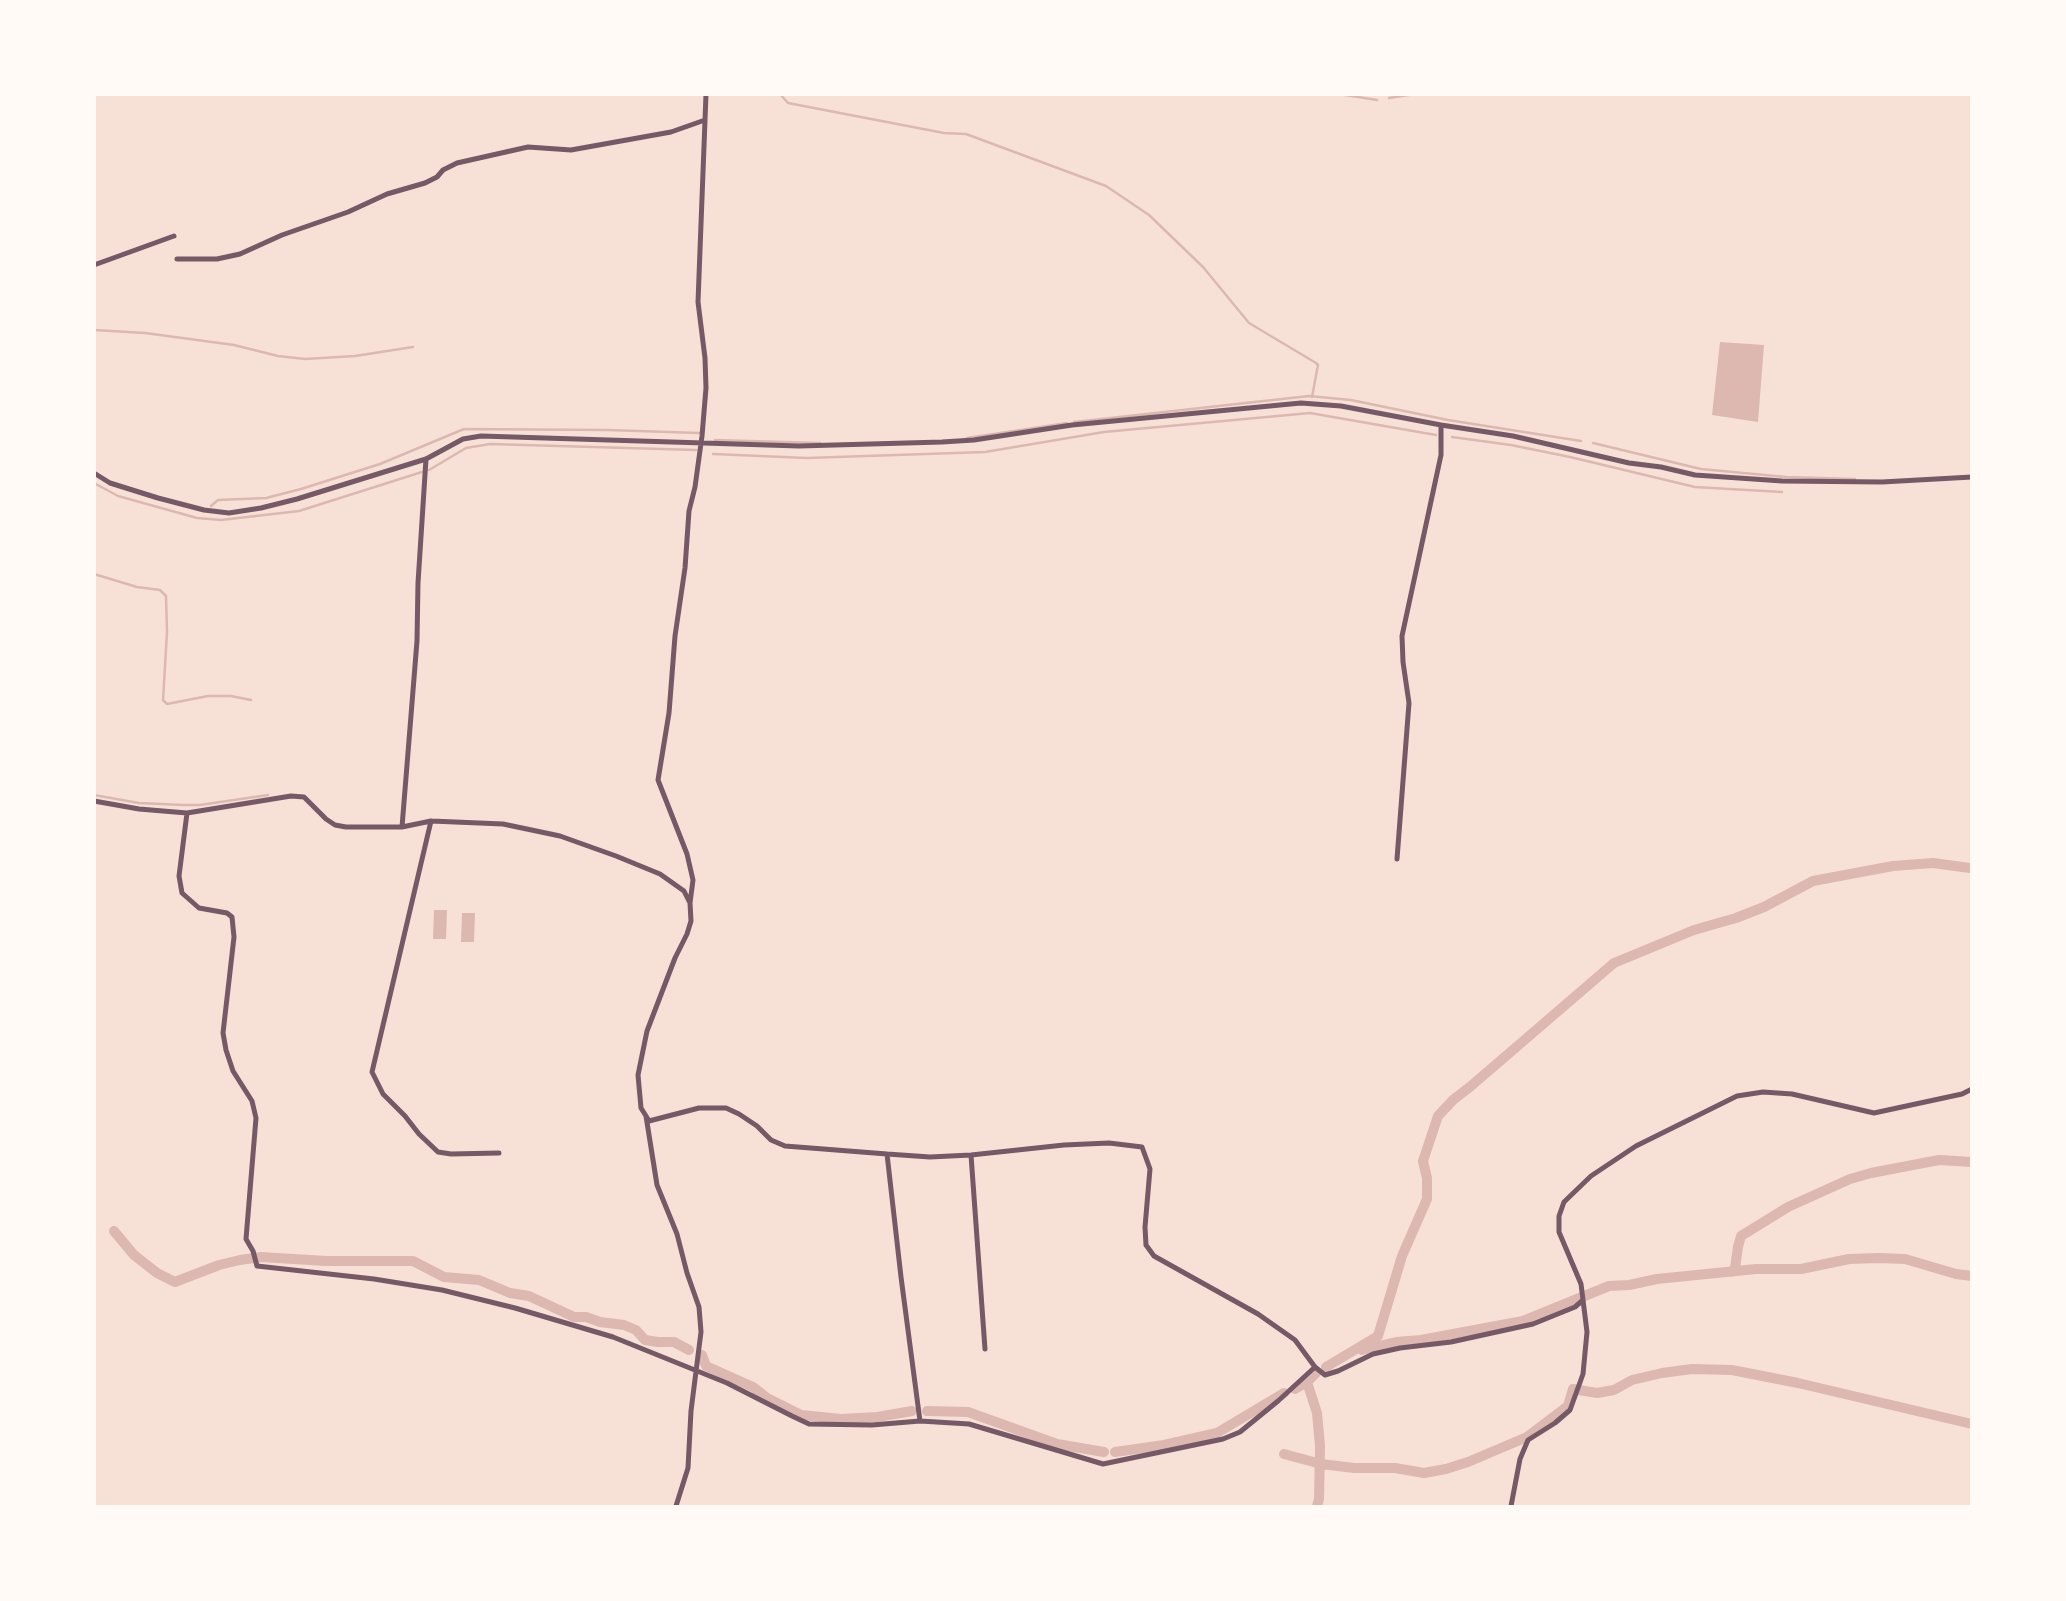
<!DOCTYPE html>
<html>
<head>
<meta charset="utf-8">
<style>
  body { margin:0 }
  #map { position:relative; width:2066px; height:1601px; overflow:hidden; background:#f7e1d7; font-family:"Noto Sans",sans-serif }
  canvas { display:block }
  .frame { position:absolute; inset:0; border:96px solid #fffaf5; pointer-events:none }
</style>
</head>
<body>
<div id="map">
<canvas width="2066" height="1601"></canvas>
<div class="frame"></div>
</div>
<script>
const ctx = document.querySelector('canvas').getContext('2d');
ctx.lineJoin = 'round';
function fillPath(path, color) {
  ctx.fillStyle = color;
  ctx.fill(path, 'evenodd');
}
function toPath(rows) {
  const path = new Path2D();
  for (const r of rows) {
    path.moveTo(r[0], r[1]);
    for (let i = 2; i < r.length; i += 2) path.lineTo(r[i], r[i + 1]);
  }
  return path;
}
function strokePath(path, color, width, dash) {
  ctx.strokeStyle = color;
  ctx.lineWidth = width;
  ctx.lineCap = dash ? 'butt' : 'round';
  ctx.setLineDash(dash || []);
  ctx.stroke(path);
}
const water = toPath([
  [1720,342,1764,345,1758,422,1712,415],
  [434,910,447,910,446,939,433,939],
  [462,913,475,913,474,942,461,942]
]);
const stream = toPath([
  [780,94,788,103,944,133,966,134,1106,186,1149,215,1203,267,1249,323,1316,363,1318,365,1312,397],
  [1339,94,1377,100],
  [1389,98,1415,94],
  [94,330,145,333,234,345,278,356,305,359,355,356,413,347],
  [1074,422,1309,396,1351,400,1448,420,1581,441],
  [1452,437,1511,445,1570,457,1695,487,1782,492],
  [967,438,1067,423],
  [715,440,820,443],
  [1593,443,1701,469,1786,477,1855,479],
  [713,454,807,458,985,452,1104,432,1310,413,1436,435],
  [429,470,466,448,490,444,696,450],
  [94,483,118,496,197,518,221,520,299,511,422,472],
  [211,506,218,500,266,498,301,489,380,464,464,429,607,430,699,433],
  [94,574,137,587,160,590,166,596,167,632,163,700,167,704,208,696,231,696,251,700],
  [94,795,139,803,183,805,200,805,268,795],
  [1970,868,1972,868]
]);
const canal = toPath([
  [114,1231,134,1255,157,1273,175,1282,219,1265,240,1260,261,1257,326,1261,413,1261,444,1277,479,1280,510,1293,529,1296,574,1317,586,1317,600,1322,624,1325,636,1330,645,1340,658,1342,674,1342,689,1350],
  [1731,1272,1735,1268,1738,1247,1741,1236,1788,1207,1850,1179,1871,1173,1939,1160,1972,1162],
  [1362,1350,1396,1342,1421,1340,1523,1321,1609,1286,1629,1285,1657,1279,1756,1269,1801,1269,1849,1259,1878,1258,1905,1259,1956,1274,1972,1276],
  [702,1355,706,1366,753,1387,767,1398,801,1415,841,1419,877,1417,912,1411],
  [1326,1367,1378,1336,1402,1256,1427,1199,1427,1178,1423,1161,1438,1116,1453,1100,1471,1086,1614,963,1694,930,1736,918,1764,907,1813,881,1893,866,1933,863,1970,868],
  [1307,1382,1317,1413,1320,1446,1319,1499,1317,1506],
  [1295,1389,1307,1382,1317,1372],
  [927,1411,968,1412,1057,1444,1104,1452],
  [1115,1452,1164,1445,1217,1433,1284,1393],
  [1284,1454,1321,1464,1354,1468,1395,1468,1424,1473,1446,1469,1468,1462,1527,1437,1568,1406,1573,1389,1597,1393,1614,1390,1632,1380,1662,1373,1692,1369,1732,1370,1798,1383,1972,1424]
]);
const minor = toPath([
  [177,259,217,259,240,254,282,235,348,212,387,194,425,183,437,177,443,170,457,163,528,147,571,150,671,132,705,120],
  [94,265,174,236],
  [94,473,110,483,158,498,204,510,229,513,261,508,297,499,426,459,463,439,481,436,799,446,942,442,974,440,1072,425,1301,403,1341,406,1441,425,1513,436,1629,463,1661,467,1695,475,1782,481,1882,482,1972,477],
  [94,801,139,809,187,813,291,796,304,797,326,819,335,825,346,827,402,827,431,821,503,824,560,836,616,856,660,874,684,891,690,903,691,921,687,934,675,958,647,1031,638,1075,641,1108,646,1116,657,1185,677,1234,687,1273,699,1307,701,1332,691,1411,688,1468,676,1506],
  [187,813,179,876,182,893,199,908,227,913,232,917,234,937,223,1033,226,1050,233,1071,252,1101,256,1118,246,1239,253,1251,257,1266,374,1279,442,1290,515,1308,613,1337,727,1383,792,1416,809,1424,872,1425,920,1421,969,1424,1103,1464,1223,1439,1240,1432,1278,1401,1315,1367],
  [431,821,372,1072,383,1094,405,1116,419,1134,438,1152,451,1154,499,1153],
  [402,827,417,641,418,583,426,459],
  [1397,859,1409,703,1403,662,1402,636,1441,455,1441,425],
  [690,903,693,880,687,854,658,780,669,713,675,636,685,568,689,511,695,487,702,436,706,388,705,358,698,302,706,94],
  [646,1116,649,1121,699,1108,726,1108,739,1114,757,1126,771,1140,785,1146,887,1154,930,1157,971,1155,1064,1145,1109,1143,1142,1147,1150,1169,1145,1227,1146,1245,1154,1256,1258,1314,1295,1340,1315,1367,1325,1375,1338,1371,1373,1354,1400,1348,1451,1342,1533,1324,1575,1307,1583,1300],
  [887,1154,901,1277,920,1421],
  [971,1155,985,1349],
  [1511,1506,1520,1459,1528,1440,1555,1423,1570,1410,1583,1374,1587,1332,1581,1284,1559,1232,1559,1216,1564,1202,1591,1176,1636,1146,1737,1096,1763,1092,1792,1094,1874,1113,1962,1094,1972,1089]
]);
fillPath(water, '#dcb8b0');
strokePath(stream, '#dcb8b0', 2.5);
strokePath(canal, '#dcb8b0', 10);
strokePath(minor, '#755966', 5);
</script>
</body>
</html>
